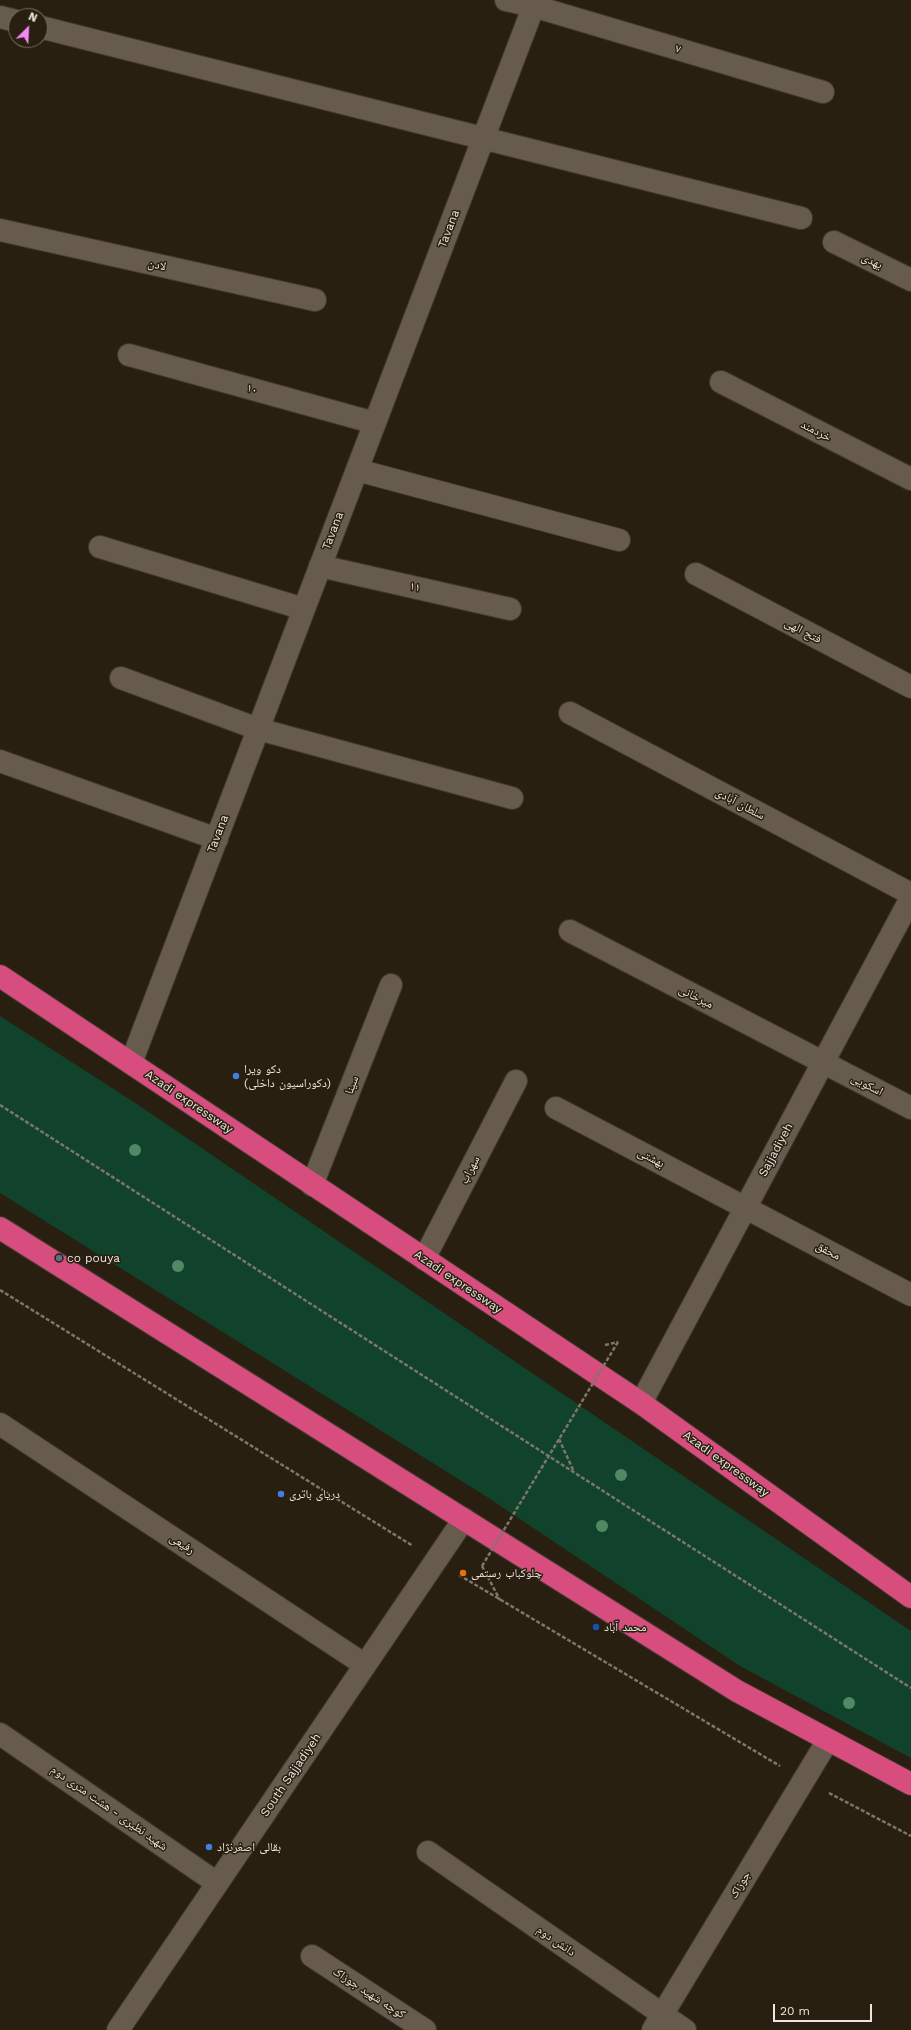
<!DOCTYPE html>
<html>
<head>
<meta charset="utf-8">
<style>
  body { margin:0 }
  #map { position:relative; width:911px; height:2030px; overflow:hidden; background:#281f11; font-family:"Work Sans",sans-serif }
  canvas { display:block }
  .north { position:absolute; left:8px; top:8px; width:40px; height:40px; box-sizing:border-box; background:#281f11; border:1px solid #766f63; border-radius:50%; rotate:24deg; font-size:11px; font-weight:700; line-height:16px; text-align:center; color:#ece6dd }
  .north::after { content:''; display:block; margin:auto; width:14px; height:18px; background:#f28af3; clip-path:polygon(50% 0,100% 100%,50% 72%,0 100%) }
  .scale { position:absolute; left:773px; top:2004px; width:99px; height:18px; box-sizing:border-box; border:2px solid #ece6dd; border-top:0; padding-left:5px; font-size:12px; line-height:14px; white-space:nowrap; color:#ece6dd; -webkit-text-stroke:3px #281f11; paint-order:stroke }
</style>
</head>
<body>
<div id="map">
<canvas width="911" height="2030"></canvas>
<div class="north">N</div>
<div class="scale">20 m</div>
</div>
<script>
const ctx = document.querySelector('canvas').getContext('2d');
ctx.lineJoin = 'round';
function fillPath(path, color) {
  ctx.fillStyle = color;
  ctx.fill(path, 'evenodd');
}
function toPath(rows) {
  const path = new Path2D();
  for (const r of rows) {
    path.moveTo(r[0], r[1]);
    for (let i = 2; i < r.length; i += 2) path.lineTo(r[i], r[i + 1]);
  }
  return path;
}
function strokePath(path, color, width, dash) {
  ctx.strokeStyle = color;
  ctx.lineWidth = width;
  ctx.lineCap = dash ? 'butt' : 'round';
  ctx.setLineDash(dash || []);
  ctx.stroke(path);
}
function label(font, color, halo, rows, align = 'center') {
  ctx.font = font + ' "Work Sans","Noto Naskh Arabic",sans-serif';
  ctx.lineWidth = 3;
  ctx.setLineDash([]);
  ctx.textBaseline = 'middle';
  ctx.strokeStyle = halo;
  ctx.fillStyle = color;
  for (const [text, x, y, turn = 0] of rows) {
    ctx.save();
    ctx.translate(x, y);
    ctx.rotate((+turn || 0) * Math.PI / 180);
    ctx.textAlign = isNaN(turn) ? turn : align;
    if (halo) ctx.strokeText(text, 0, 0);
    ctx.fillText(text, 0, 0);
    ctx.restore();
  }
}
const green = toPath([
  [0,1016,137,1104,911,1631,911,1758,740,1666,484,1495,0,1193]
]);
const path = toPath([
  [0,1105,911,1688],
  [0,1290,413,1546],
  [605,1345,618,1342],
  [559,1439,574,1472],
  [482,1566,500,1600],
  [459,1575,780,1766],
  [829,1793,911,1836]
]);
const street = toPath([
  [506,0,533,6,823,92],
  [0,17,16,21],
  [40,27,801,218],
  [0,230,315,300],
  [834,242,911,280],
  [129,355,375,423],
  [721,382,911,479],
  [357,470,619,540],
  [100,547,304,609],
  [320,566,510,609],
  [696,574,911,687],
  [121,678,258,729,512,798],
  [570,713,911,894],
  [0,761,217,839],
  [570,931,911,1108],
  [131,1063,536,0],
  [556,1108,911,1295],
  [312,1185,391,985],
  [424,1259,516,1081],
  [641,1403,911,898],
  [0,1424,365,1665],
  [0,1734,217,1883],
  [428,1852,685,2030],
  [312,1956,425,2030],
  [653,2030,828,1740]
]);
const secondary = toPath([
  [118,2030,464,1519]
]);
const highway = toPath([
  [0,976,641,1403,911,1597],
  [0,1228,737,1691,911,1784]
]);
const pathBridge = toPath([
  [482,1566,618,1342]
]);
const trees = [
  [135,1150],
  [178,1266],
  [621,1475],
  [602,1526],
  [849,1703]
];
const markers = [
  [236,1076,4,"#3f7fe0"],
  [59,1258,4,"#5c6f8a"],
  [281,1494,4,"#3f7fe0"],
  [463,1573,4,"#e8710a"],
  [596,1627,4,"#1a4fb4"],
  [209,1847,4,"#3f7fe0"]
];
const streetNames = [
  ["۷",678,49,17],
  ["Tavana",449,229,-69],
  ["یهدی",872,261,26],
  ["لادن",157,265,13],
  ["۱۰",252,389,15],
  ["خردمند",816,431,27],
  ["Tavana",333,531,-69],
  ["۱۱",415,587,13],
  ["فتح الهی",803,631,28],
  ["سلطان آبادی",740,804,28],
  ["Tavana",218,834,-69],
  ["میرخانی",696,997,27],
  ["سینا",352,1085,-69],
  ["اسکویی",867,1085,27],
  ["Azadi expressway",189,1102,34],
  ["Sajjadiyeh",776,1150,-62],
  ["بهشتی",651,1158,28],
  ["سهراب",470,1170,-63],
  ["محقق",828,1251,28],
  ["Azadi expressway",458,1282,34],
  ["Azadi expressway",726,1464,36],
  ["رفیعی",182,1544,33],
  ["South Sajjadiyeh",291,1775,-56],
  ["شهید نظیری - هشت متری دوم",109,1808,35],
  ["جوزاک",740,1885,-59],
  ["دانش دوم",556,1941,35],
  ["کوچه شهید جوزاک",369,1993,33]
];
const poiNames = [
  ["دکو ویرا",244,1069],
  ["(دکوراسیون داخلی)",244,1083],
  ["co pouya",67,1258],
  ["دریای باتری",289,1494],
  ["چلوکباب رستمی",471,1573],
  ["محمد آباد",604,1627],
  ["بقالی اصغرنژاد",217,1847]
];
fillPath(green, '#11422c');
strokePath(street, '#413a31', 24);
strokePath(secondary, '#413a31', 24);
strokePath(highway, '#413a31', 24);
strokePath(path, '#7d766a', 2.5, [4, 2]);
strokePath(street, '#665b4c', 22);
strokePath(secondary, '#665b4c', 22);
strokePath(highway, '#d74e7e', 22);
strokePath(pathBridge, '#7d766a', 2.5, [4, 2]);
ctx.fillStyle = '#518965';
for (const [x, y] of trees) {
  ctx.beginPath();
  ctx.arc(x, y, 6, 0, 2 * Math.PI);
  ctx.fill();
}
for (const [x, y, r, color] of markers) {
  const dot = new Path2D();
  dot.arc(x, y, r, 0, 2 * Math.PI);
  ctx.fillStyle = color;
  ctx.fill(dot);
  strokePath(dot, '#281f11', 1.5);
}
label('12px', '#ece6dd', '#281f11', streetNames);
label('12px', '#ece6dd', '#281f11', poiNames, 'left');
</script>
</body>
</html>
